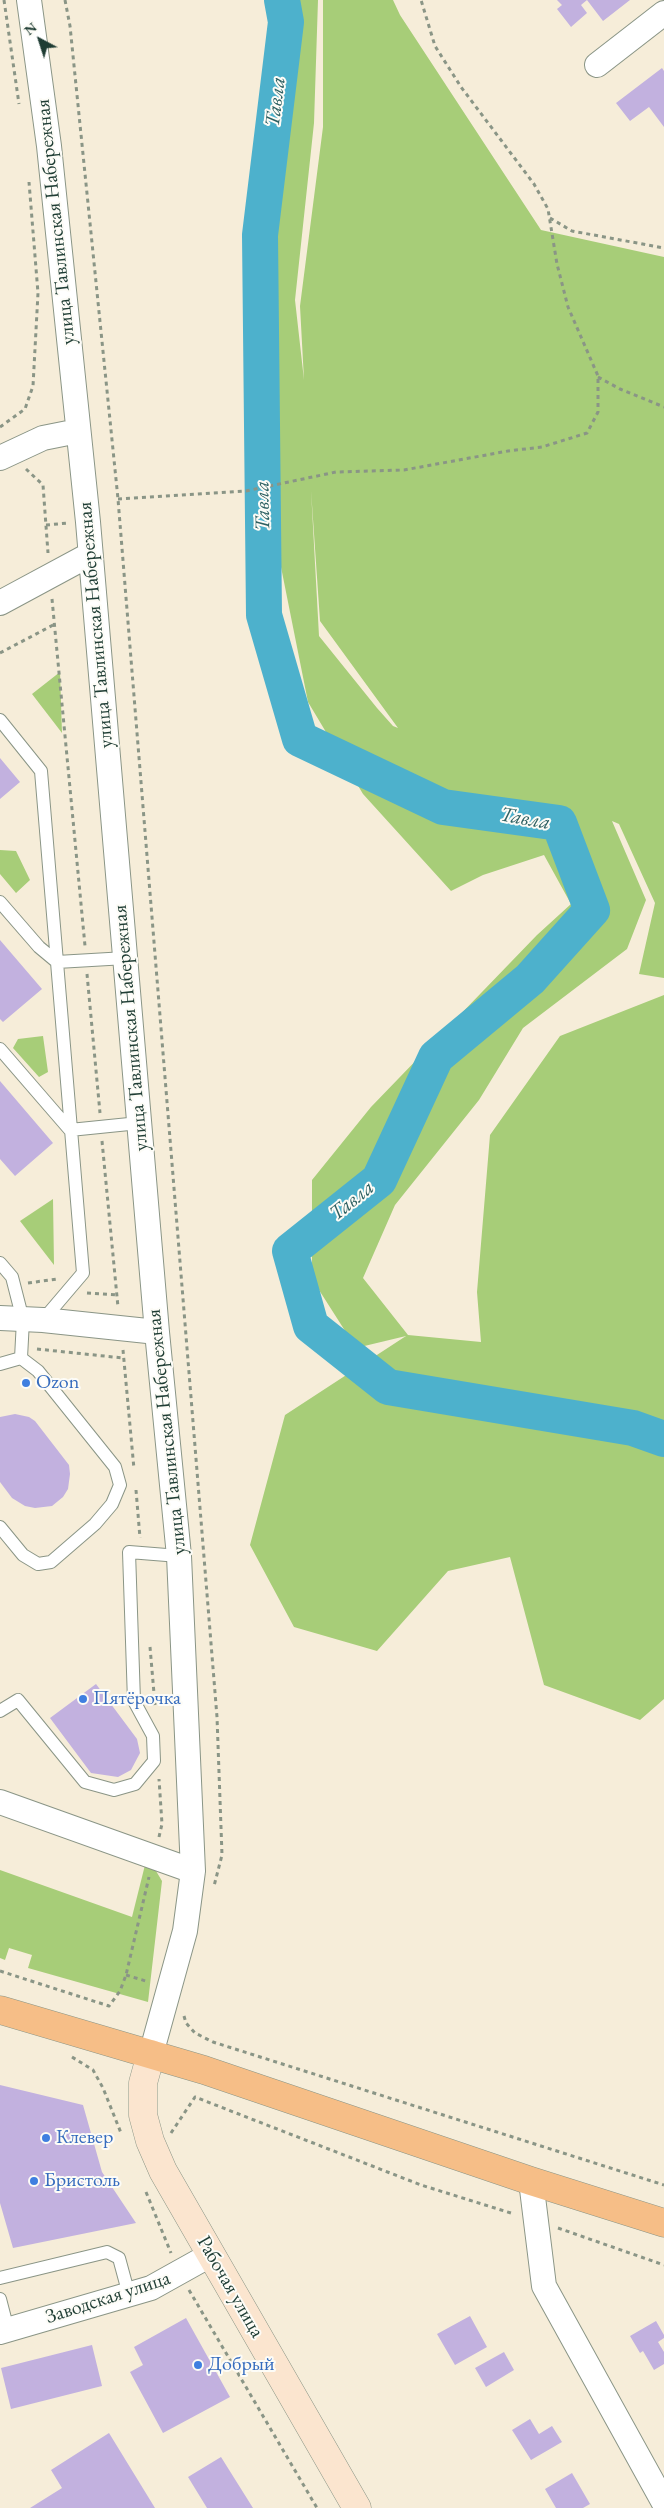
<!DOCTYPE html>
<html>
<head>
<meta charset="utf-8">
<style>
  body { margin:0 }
  #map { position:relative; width:664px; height:2508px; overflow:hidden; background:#f6edd9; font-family:"EB Garamond",serif }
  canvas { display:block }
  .north { position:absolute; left:15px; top:15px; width:50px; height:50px; -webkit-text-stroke:4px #fdfcf7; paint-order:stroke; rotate:320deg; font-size:14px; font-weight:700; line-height:20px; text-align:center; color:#1f3d34 }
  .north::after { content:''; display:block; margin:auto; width:18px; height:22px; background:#1f3d34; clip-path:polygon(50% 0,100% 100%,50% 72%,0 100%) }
</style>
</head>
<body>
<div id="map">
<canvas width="664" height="2508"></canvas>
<div class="north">N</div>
</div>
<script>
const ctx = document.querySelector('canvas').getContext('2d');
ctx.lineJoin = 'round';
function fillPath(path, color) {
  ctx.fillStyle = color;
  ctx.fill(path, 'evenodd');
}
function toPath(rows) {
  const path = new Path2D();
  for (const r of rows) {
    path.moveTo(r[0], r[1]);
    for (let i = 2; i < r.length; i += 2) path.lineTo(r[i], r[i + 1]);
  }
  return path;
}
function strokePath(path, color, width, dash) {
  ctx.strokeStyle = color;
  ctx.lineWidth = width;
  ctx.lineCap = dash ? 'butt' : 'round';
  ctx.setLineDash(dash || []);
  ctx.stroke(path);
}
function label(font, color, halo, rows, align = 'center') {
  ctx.font = font + ' "EB Garamond",serif';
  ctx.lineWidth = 4;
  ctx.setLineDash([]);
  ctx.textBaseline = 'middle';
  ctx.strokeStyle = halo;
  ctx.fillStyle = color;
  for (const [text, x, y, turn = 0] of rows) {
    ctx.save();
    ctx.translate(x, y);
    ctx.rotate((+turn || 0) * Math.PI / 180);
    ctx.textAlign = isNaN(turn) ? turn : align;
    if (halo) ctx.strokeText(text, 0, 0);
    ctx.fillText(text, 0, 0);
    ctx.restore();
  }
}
const green = toPath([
  [271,0,318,0,314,123,295,300,304,380,300,306,323,127,323,0,393,0,400,15,541,230,664,257,664,978,639,974,655,903,619,824,612,821,646,900,627,949,523,1028,479,1100,395,1205,363,1278,408,1335,481,1342,477,1292,490,1135,560,1036,664,995,664,1699,640,1720,544,1685,510,1557,448,1571,377,1651,294,1627,250,1545,285,1415,406,1336,356,1348,312,1279,312,1180,371,1107,537,935,571,904,544,855,483,875,451,891,363,794,308,702,280,562,245,339,257,157],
  [311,490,320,621,398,728,393,726,377,708,319,636],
  [60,672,62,733,32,694],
  [0,850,16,851,30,880,16,893,0,874],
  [43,1036,48,1072,39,1077,13,1048,18,1039],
  [53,1199,54,1265,20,1221],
  [145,1865,156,1871,162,1881,148,2002,28,1968,32,1955,9,1948,5,1960,0,1958,0,1870,132,1917]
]);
const river = toPath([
  [282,0,286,22,260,235,264,615,300,739,443,807,559,823,592,910,530,979,436,1057,379,1180,290,1251,311,1326,388,1387,633,1428,664,1439]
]);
const building = toPath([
  [557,0,630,0,603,21,587,0,581,5,587,13,571,27,557,9,562,5],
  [662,68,664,71,664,127,649,107,630,121,616,103],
  [0,758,20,782,0,799],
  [0,940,42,989,3,1022,0,1019],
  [0,1081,53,1143,15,1176,0,1159],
  [15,1414,29,1417,35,1421,69,1465,70,1474,68,1489,63,1497,52,1506,35,1508,25,1506,12,1498,0,1482,0,1417],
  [96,1684,137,1739,140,1753,131,1770,118,1777,91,1773,50,1718],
  [0,2085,83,2105,102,2172,136,2223,13,2248,0,2203],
  [470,2316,487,2347,455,2365,437,2334],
  [186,2318,230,2397,163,2433,130,2372,143,2365,134,2347],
  [656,2321,664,2335,664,2338,658,2342,664,2352,664,2364,654,2370,643,2351,640,2353,630,2336],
  [92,2345,102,2386,11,2409,1,2368],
  [504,2352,514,2370,486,2387,475,2368],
  [530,2419,539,2434,552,2426,562,2442,531,2460,512,2430],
  [109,2433,155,2508,30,2508,62,2488,51,2470],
  [221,2457,253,2508,207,2508,188,2477],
  [572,2473,590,2504,583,2508,556,2508,545,2489]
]);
const path = toPath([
  [4,0,19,104],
  [65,0,70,26,118,499,217,1717,222,1855,214,1886],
  [550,218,572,231,664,248],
  [598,377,620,389,664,407],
  [0,427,25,409,33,386,38,293,29,182],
  [26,469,43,485,48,553],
  [118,499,246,491,336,472,404,470,508,451,542,447,587,433,598,412,598,376,568,307,557,264,548,209,534,184,461,87,435,46,421,0],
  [46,525,69,523],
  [52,599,85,946],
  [0,653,55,624],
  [87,974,100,1113],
  [102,1141,118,1307],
  [28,1283,57,1279],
  [87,1293,117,1295],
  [37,1349,123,1358],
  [123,1350,134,1469],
  [136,1490,140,1538],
  [150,1647,155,1705],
  [159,1837,162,1824,159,1779],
  [0,1971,109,2006,120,1991,126,1975,149,1877],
  [126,1975,149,1982],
  [184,2016,186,2023,195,2033,213,2042,664,2185],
  [72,2057,93,2070,103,2088,121,2133],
  [171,2133,195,2097,421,2185,514,2214],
  [146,2192,171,2253],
  [558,2228,664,2265],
  [189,2290,317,2508]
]);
const lane = toPath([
  [0,720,41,771,83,1273,43,1320],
  [0,902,39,947,57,962,126,958],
  [0,1049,70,1130,139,1123],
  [0,1263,12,1277,23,1320,21,1358],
  [0,1364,21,1358],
  [0,1527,23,1555,38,1564,51,1562,95,1524,112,1504,120,1485,115,1467,38,1371,21,1358],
  [0,1711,18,1700,85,1782,114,1790,135,1784,154,1761,153,1736,134,1701,129,1552,179,1556],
  [0,2278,107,2252,119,2258,129,2295],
  [0,2299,8,2330]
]);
const street = toPath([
  [29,0,49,146,88,522,157,1332,179,1556,193,1871,185,1931,151,2054],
  [597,65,664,13],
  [0,458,43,438,78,431],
  [0,603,89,555],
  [0,1318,43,1320,157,1332],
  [0,1802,193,1871],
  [531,2181,544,2286,664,2503],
  [0,2332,151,2288,212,2254]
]);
const secondary = toPath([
  [151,2054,143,2083,143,2115,150,2141,163,2171,357,2508]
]);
const primary = toPath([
  [0,2010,204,2070,531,2181,664,2223]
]);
const markers = [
  [26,1383,5,"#3f7fe0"],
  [83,1699,5,"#3f7fe0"],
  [46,2138,5,"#3f7fe0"],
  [34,2181,5,"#3f7fe0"],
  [198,2365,5,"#3f7fe0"]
];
const streetNames = [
  ["улица Тавлинская Набережная",56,222,-96],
  ["улица Тавлинская Набережная",96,625,-95],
  ["улица Тавлинская Набережная",131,1028,-95],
  ["улица Тавлинская Набережная",167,1432,-96],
  ["Рабочая улица",230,2287,60],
  ["Заводская улица",108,2298,-18]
];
const shopNames = [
  ["Ozon",36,1383],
  ["Пятёрочка",93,1699],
  ["Клевер",56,2138],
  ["Бристоль",44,2181],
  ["Добрый",208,2365]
];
const waterNames = [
  ["Тавла",276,102,-83],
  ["Тавла",263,506,-91],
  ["Тавла",525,819,10],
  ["Тавла",352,1201,-39]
];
fillPath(green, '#a7cd78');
strokePath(river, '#4db1cc', 36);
fillPath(building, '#c2b1df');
strokePath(lane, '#8a9586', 14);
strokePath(street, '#8a9586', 26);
strokePath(secondary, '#8a9586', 29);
strokePath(primary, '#8a9586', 29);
strokePath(path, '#8a9586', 3, [4, 4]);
strokePath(lane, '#fff', 12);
strokePath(street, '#fff', 24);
strokePath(secondary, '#fbe5cf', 28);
strokePath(primary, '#f6be87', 28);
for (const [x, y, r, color] of markers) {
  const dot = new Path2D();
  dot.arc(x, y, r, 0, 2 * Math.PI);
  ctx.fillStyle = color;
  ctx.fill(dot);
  strokePath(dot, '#fdfcf7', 2);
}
label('20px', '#1f3d34', '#fdfcf7', streetNames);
label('20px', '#366cbe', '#fdfcf7', shopNames, 'left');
label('italic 21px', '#2d6062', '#fdfcf7', waterNames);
</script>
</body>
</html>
